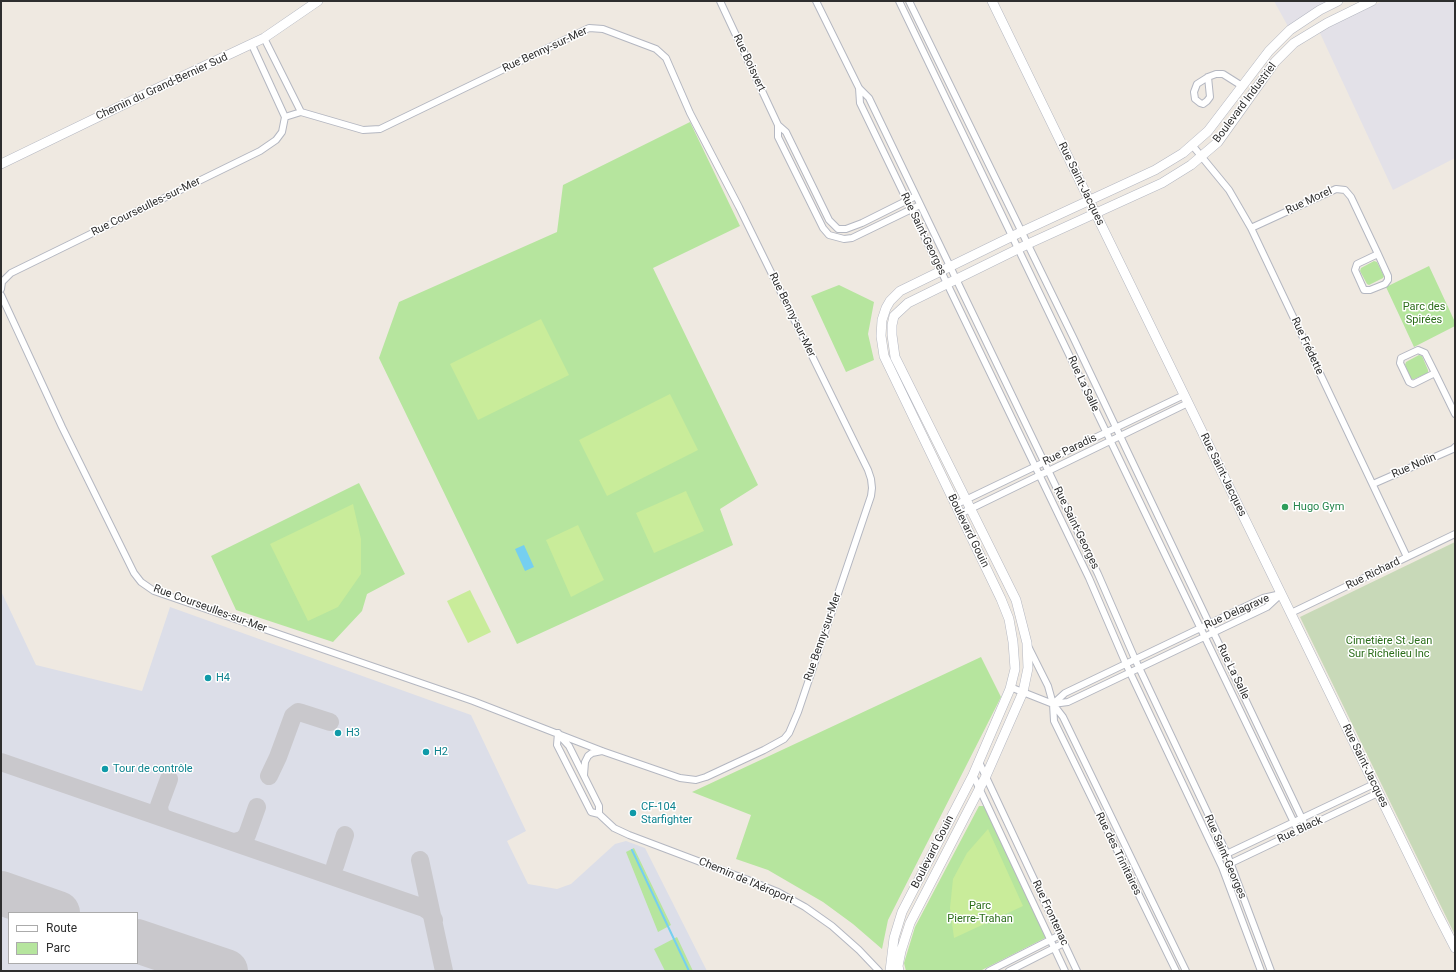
<!DOCTYPE html>
<html>
<head>
<meta charset="utf-8">
<style>
  body { margin:0 }
  #map { position:relative; width:1456px; height:972px; overflow:hidden; background:#efe9e1; font-family:Roboto,sans-serif }
  canvas { display:block }
  .frame { position:absolute; inset:0; border:2px solid #2e2e2e; pointer-events:none }
  .legend { position:absolute; left:8px; top:912px; width:130px; height:52px; box-sizing:border-box; background:#fff; border:1px solid #ababab; margin:0; padding:5px 7px; list-style:none; font-size:12px; color:#2e2e2e }
  .legend li { display:flex; align-items:center; gap:8px; height:20px }
  .legend b { width:20px; border:1px solid #ababab }
</style>
</head>
<body>
<div id="map">
<canvas width="1456" height="972"></canvas>
<div class="frame"></div>
<ul class="legend">
<li><b style="height:5px;background:#fff"></b>Route</li>
<li><b style="height:11px;background:#b6e59e"></b>Parc</li>
</ul>
</div>
<script>
const ctx = document.querySelector('canvas').getContext('2d');
ctx.lineJoin = 'round';
function fillPath(path, color) {
  ctx.fillStyle = color;
  ctx.fill(path, 'evenodd');
}
function toPath(rows) {
  const path = new Path2D();
  for (const r of rows) {
    path.moveTo(r[0], r[1]);
    for (let i = 2; i < r.length; i += 2) path.lineTo(r[i], r[i + 1]);
  }
  return path;
}
function strokePath(path, color, width, dash) {
  ctx.strokeStyle = color;
  ctx.lineWidth = width;
  ctx.lineCap = dash ? 'butt' : 'round';
  ctx.setLineDash(dash || []);
  ctx.stroke(path);
}
function label(font, color, halo, rows, align = 'center') {
  ctx.font = font + ' Roboto,sans-serif';
  ctx.lineWidth = 3;
  ctx.setLineDash([]);
  ctx.textBaseline = 'middle';
  ctx.strokeStyle = halo;
  ctx.fillStyle = color;
  for (const [text, x, y, turn = 0] of rows) {
    ctx.save();
    ctx.translate(x, y);
    ctx.rotate((+turn || 0) * Math.PI / 180);
    ctx.textAlign = isNaN(turn) ? turn : align;
    if (halo) ctx.strokeText(text, 0, 0);
    ctx.fillText(text, 0, 0);
    ctx.restore();
  }
}
const industrial = toPath([
  [1274,1,1338,1,1290,30],
  [1383,1,1455,1,1455,158,1393,190,1319,31]
]);
const airport = toPath([
  [1,591,36,665,142,691,170,607,471,715,526,831,507,841,528,884,557,889,571,884,615,844,626,841,645,848,707,971,1,971],
  [9,913,137,913,137,963,9,963]
]);
const green = toPath([
  [690,122,740,226,653,268,758,485,720,509,733,545,517,644,379,358,399,302,557,232,563,185],
  [1374,261,1377,262,1384,276,1383,278,1369,285,1367,284,1360,271,1361,268],
  [1429,266,1455,322,1455,326,1414,347,1386,287],
  [839,285,874,302,868,334,874,360,846,372,811,296],
  [1419,355,1422,356,1428,370,1428,373,1414,379,1411,379,1405,365,1406,362],
  [359,483,405,574,367,594,362,611,333,642,236,610,211,556],
  [981,657,1001,697,888,920,882,949,853,924,823,902,768,870,736,859,751,815,692,792],
  [979,806,989,806,1047,937,980,971,906,971,904,963,915,927],
  [634,848,671,925,658,932,626,852],
  [677,937,693,971,665,971,654,949]
]);
const cemetery = toPath([
  [1455,542,1455,935,1300,617]
]);
const pitch = toPath([
  [541,319,569,375,478,420,450,364],
  [670,394,698,450,607,496,579,440],
  [686,491,704,531,654,553,636,513],
  [353,504,361,539,361,574,338,607,308,621,270,544],
  [578,525,604,580,571,597,546,540],
  [470,590,491,632,468,643,447,601],
  [988,829,1023,906,954,938,950,908,953,879,967,853]
]);
const water = toPath([
  [524,545,534,567,525,571,515,549]
]);
const stream = toPath([
  [632,850,689,971]
]);
const taxiway = toPath([
  [1,762,424,908,430,912,434,920],
  [269,776,278,757,293,716,298,712,302,713,330,722],
  [164,818,160,813,159,806,169,779],
  [235,842,242,840,247,835,257,807],
  [420,860,444,971],
  [335,866,345,835]
]);
const runway = toPath([
  [1,893,58,913],
  [137,941,226,971]
]);
const street = toPath([
  [720,1,778,125,786,132,829,220,838,229,846,229,862,223,916,196],
  [816,1,859,88,869,98,1098,574,1135,659,1227,854,1271,971],
  [899,1,1298,831],
  [909,1,1073,337,1306,827],
  [264,38,301,112],
  [252,45,285,117],
  [1208,77,1210,97,1207,101,1203,104,1200,103,1195,99,1194,92,1197,84,1208,77,1216,74,1223,74,1242,86],
  [859,88,860,103,1089,578,1126,664,1222,867,1261,971],
  [778,125,778,137,823,228,829,235,844,239,852,238,920,205],
  [1192,145,1229,190,1251,228,1407,557],
  [1251,228,1336,189,1345,190,1351,197,1378,254,1388,276,1388,280,1385,284,1370,290,1364,290,1355,270,1357,264,1378,254],
  [1,289,2,282,11,273,260,151,276,140,282,132,285,117],
  [1,295,62,427,134,573,141,582,154,591,473,701,602,751,680,778,696,780,706,777,764,750,784,739,789,733,798,712,871,496,872,488,871,479,868,470,739,207,690,113,666,58,656,49,603,29,589,28,380,129,363,130,301,112,285,117],
  [1435,373,1413,384,1409,382,1400,363,1401,358,1418,350,1425,353,1435,373,1455,414],
  [1373,484,1453,449,1455,447],
  [955,505,1184,395],
  [960,514,1188,403],
  [1291,613,1455,534],
  [1028,646,1048,686,1053,704,1054,721,1176,971],
  [1010,687,1053,704,1068,702,1267,607,1281,594],
  [1053,704,1063,717,1186,971],
  [1053,704,1065,693,1263,598,1281,594],
  [558,733,557,745,591,812,599,814,614,828,629,835,748,880,778,892,805,907,832,926,859,950,879,971],
  [559,735,569,746,599,806,599,814],
  [979,762,1077,971],
  [584,775,585,762,588,756,592,753,602,751],
  [973,775,1065,971],
  [1218,858,1374,784],
  [1227,865,1378,793],
  [989,971,1060,935],
  [1009,971,1064,943]
]);
const secondary = toPath([
  [992,1,1437,913,1455,948],
  [1,164,164,85,264,38,318,1],
  [890,971,894,938,902,912,973,775,1010,689,1015,669,1013,642,1009,619,1001,599,884,356,881,336,882,320,886,308,890,301,900,291,1021,232,1155,170,1183,153,1208,131,1269,51,1290,30,1320,10,1338,1],
  [899,971,898,966,901,951,910,923,986,776,1023,692,1028,668,1027,643,1016,600,895,357,892,335,892,325,894,316,908,303,1028,244,1162,183,1191,165,1218,142,1275,62,1294,43,1327,23,1372,1]
]);
const markers = [
  [1285,507,4,"#2e9e5b"],
  [208,678,4,"#0f9aa8"],
  [338,733,4,"#0f9aa8"],
  [426,752,4,"#0f9aa8"],
  [105,769,4,"#0f9aa8"],
  [633,813,4,"#0f9aa8"]
];
const streetNames = [
  ["Rue Benny-sur-Mer",545,50,-25],
  ["Rue Boisvert",749,63,65],
  ["Chemin du Grand-Bernier Sud",162,87,-25],
  ["Boulevard Industriel",1245,103,-53],
  ["Rue Saint-Jacques",1081,184,64],
  ["Rue Morel",1309,201,-25],
  ["Rue Courseulles-sur-Mer",146,207,-26],
  ["Rue Saint-Georges",923,234,64],
  ["Rue Benny-sur-Mer",792,315,64],
  ["Rue Frédette",1307,346,65],
  ["Rue La Salle",1083,384,65],
  ["Rue Paradis",1070,450,-26],
  ["Rue Nolin",1414,466,-23],
  ["Rue Saint-Jacques",1223,475,64],
  ["Rue Saint-Georges",1076,528,64],
  ["Boulevard Gouin",968,531,64],
  ["Rue Richard",1373,574,-26],
  ["Rue Courseulles-sur-Mer",210,609,20],
  ["Rue Delagrave",1237,612,-24],
  ["Rue Benny-sur-Mer",823,637,-71],
  ["Rue La Salle",1233,672,64],
  ["Rue Saint-Jacques",1365,766,64],
  ["Rue Black",1300,830,-25],
  ["Boulevard Gouin",933,852,-63],
  ["Rue des Trinitaires",1118,854,64],
  ["Rue Saint-Georges",1225,857,67],
  ["Chemin de l'Aéroport",746,881,23],
  ["Rue Frontenac",1050,913,65]
];
const parkNames = [
  ["Parc des",1424,307],
  ["Spirées",1424,320],
  ["Cimetière St Jean",1389,641],
  ["Sur Richelieu Inc",1389,654],
  ["Parc",980,906],
  ["Pierre-Trahan",980,919]
];
const leisureNames = [
  ["Hugo Gym",1293,507]
];
const cultureNames = [
  ["H4",216,678],
  ["H3",346,733],
  ["H2",434,752],
  ["Tour de contrôle",113,769],
  ["CF-104",641,807],
  ["Starfighter",641,820]
];
fillPath(industrial, '#e3e1e8');
fillPath(airport, '#dcdee8');
fillPath(green, '#b6e59e');
fillPath(cemetery, '#c8d9b8');
fillPath(pitch, '#c9ec9a');
fillPath(water, '#75cff0');
strokePath(stream, '#75cff0', 2);
strokePath(taxiway, '#c9c8cc', 18);
strokePath(runway, '#c9c8cc', 44);
strokePath(street, '#b4b7c1', 8);
strokePath(secondary, '#b4b7c1', 10);
strokePath(street, '#fff', 6);
strokePath(secondary, '#fff', 9);
for (const [x, y, r, color] of markers) {
  const dot = new Path2D();
  dot.arc(x, y, r, 0, 2 * Math.PI);
  ctx.fillStyle = color;
  ctx.fill(dot);
  strokePath(dot, '#fff', 1.5);
}
label('11px', '#2e2e2e', '#fff', streetNames);
label('11px', '#2c6e1b', '#fff', parkNames);
label('11px', '#27864d', '#fff', leisureNames, 'left');
label('11px', '#0d838f', '#fff', cultureNames, 'left');
</script>
</body>
</html>
